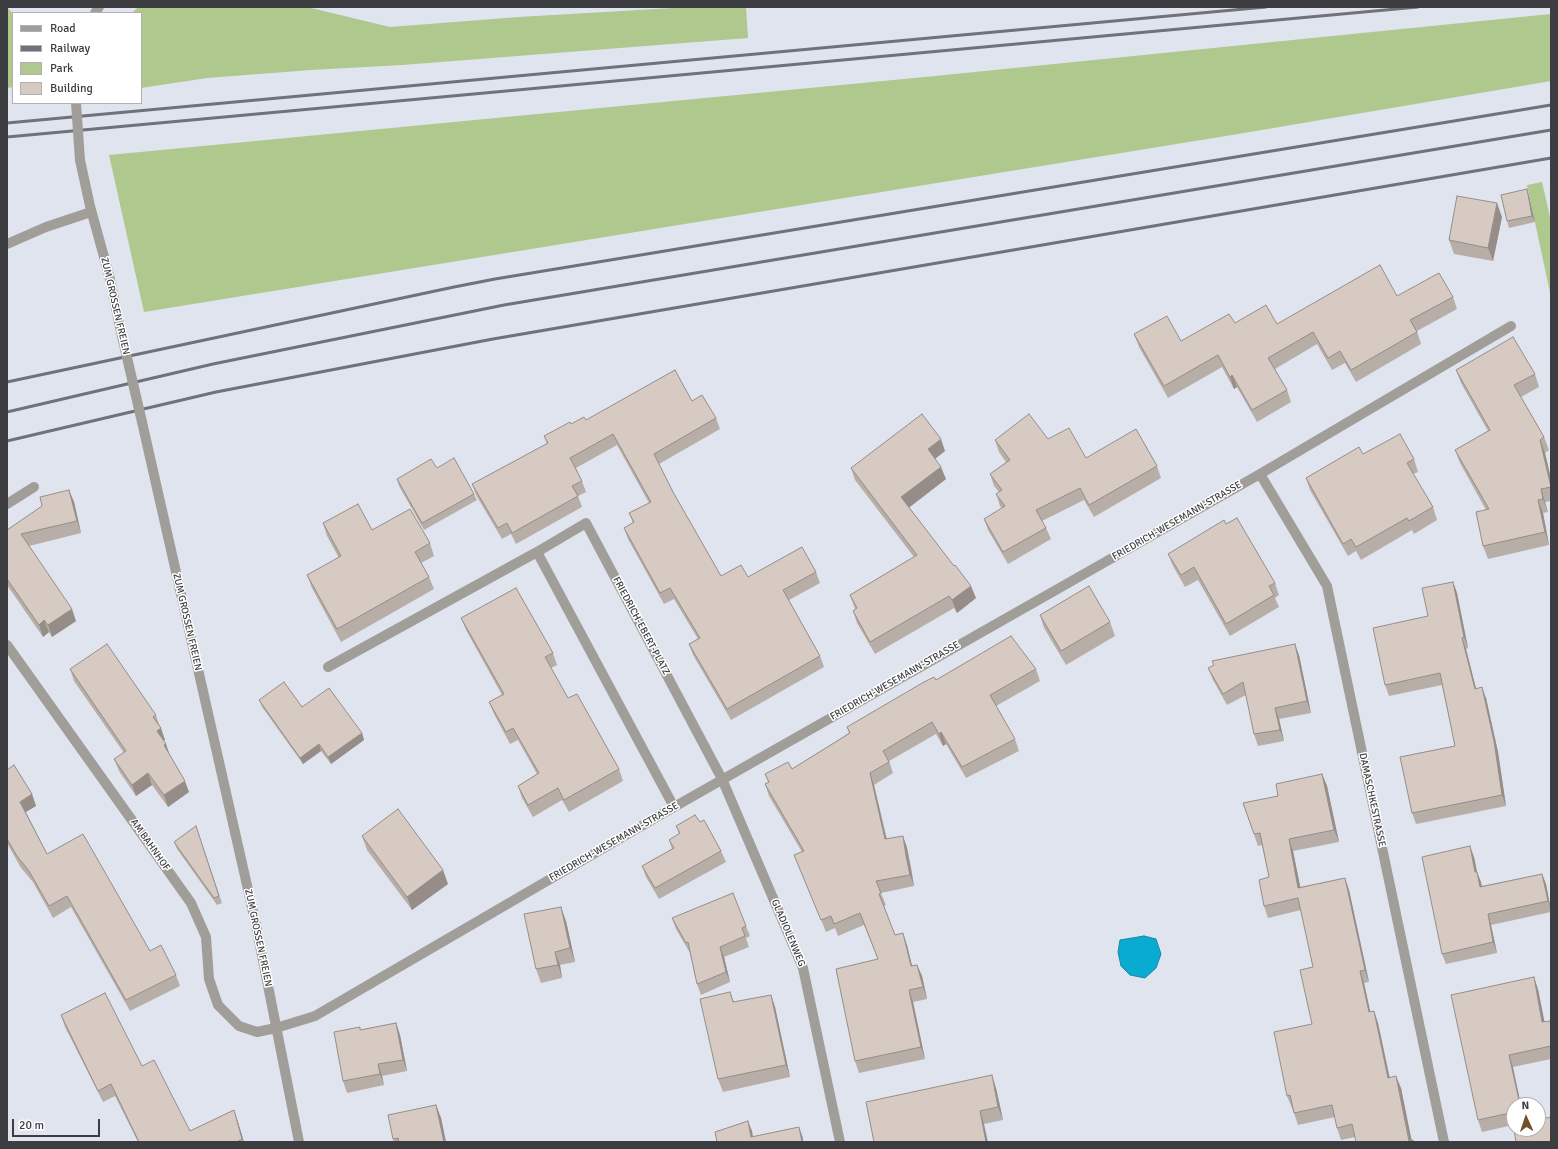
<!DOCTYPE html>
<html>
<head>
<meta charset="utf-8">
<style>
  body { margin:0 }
  #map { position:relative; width:1558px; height:1149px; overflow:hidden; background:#dfe4ef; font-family:Signika,sans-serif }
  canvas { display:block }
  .frame { position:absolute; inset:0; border:8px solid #3b3d41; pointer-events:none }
  .legend { position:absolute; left:12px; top:12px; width:130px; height:92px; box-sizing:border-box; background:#fff; border:1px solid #b1b1b3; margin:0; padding:5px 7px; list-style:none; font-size:12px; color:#3b3d41 }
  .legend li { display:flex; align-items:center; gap:8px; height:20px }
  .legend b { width:20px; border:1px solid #b1b1b3 }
  .north { position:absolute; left:1506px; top:1097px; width:40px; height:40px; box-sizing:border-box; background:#fff; border:1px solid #b1b1b3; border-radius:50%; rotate:357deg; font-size:11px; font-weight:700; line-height:16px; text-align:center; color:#3b3d41 }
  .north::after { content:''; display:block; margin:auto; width:14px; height:18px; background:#754f2b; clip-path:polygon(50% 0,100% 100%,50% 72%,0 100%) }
  .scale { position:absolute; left:12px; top:1119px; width:88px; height:18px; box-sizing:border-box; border:2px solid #3b3d41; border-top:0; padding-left:5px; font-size:12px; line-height:14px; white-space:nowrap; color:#3b3d41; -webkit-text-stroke:3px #fff; paint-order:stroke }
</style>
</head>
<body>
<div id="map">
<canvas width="1558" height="1149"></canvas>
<div class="frame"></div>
<ul class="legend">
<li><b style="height:5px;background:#a19e9a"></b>Road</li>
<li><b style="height:5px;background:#6f7278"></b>Railway</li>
<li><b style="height:11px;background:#aec88e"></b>Park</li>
<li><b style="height:11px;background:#d6cac3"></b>Building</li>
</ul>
<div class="north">N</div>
<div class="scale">20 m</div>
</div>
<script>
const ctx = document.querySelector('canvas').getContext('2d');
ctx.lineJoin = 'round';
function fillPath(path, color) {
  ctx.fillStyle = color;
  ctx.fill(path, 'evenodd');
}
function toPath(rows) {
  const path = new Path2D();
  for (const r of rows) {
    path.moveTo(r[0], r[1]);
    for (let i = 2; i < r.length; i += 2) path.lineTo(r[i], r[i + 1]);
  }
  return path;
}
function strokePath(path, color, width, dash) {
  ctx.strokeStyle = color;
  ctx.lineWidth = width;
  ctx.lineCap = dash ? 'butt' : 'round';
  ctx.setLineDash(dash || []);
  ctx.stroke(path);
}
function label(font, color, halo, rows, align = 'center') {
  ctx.font = font + ' Signika,sans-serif';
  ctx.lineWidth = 3;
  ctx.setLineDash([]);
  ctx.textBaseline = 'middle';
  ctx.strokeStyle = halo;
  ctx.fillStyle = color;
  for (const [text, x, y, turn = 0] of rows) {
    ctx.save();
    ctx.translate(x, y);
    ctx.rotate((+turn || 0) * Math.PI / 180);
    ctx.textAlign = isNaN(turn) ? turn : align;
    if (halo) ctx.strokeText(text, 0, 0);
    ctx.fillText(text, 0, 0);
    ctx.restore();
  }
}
const green = toPath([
  [7,7,13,14,13,87,7,88],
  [138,7,307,7,390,27,519,17,690,7,746,7,748,38,402,65,311,70,207,78,141,88,141,13,132,13],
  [1551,14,1551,81,1238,134,144,312,109,155,935,76],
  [1542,182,1551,221,1551,297,1527,185]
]);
const water = toPath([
  [1144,936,1156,939,1161,954,1156,968,1145,978,1130,975,1121,966,1118,952,1120,940,1144,936]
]);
const minor = toPath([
  [95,13,99,7],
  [80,160,90,206,109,275,122,336],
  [7,244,46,227,91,212],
  [142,422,256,925,299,1142],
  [1260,474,1327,586,1444,1142],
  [7,504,34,487],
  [7,645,191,903,206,937,209,979,218,1005,239,1026,257,1032,276,1028,315,1016,674,807,1260,474,1511,326],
  [328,667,537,552],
  [674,807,537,552,586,523,722,779,803,968,840,1142]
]);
const rail = toPath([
  [7,123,1266,7],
  [7,137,1418,7],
  [7,382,454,287,495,279,1551,105],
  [7,412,213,364,504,305,1551,130],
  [7,441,216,392,493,339,1551,158]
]);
const minorBridge = toPath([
  [76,103,80,160],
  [122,336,142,422]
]);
const wall = toPath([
  [1527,189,1529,196,1535,222,1509,228,1507,221],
  [1502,217,1493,261,1454,254,1449,240],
  [1397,296,1453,297,1457,309,1417,331,1421,344,1356,382,1345,363,1332,370,1317,344,1275,369,1287,390,1291,402,1257,422,1237,387,1234,389,1222,367,1168,398,1139,347,1134,334,1181,341,1235,323,1277,324],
  [1456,370,1535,374,1539,387,1521,397,1544,437,1549,450,1545,453,1551,479,1551,501,1545,502,1548,512,1543,513,1549,545,1488,559,1483,546,1486,510,1460,463,1455,450,1488,431,1461,383],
  [692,401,716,418,720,429,659,464,673,492,721,576,748,577,816,572,820,583,789,600,820,656,824,667,731,720,693,655,689,644,698,639,674,599,664,604,628,539,624,528,633,523,629,513,649,503,617,445,576,468,582,481,586,492,578,496,582,507,516,544,511,534,502,539,476,495,472,484,547,444,544,436,571,424,586,420],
  [1048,439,1086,458,1157,466,1161,478,1094,517,1084,500,1042,521,1046,528,1051,539,1008,564,988,530,984,519,1002,508,1000,506,996,494,999,492,994,486,990,474,1006,462,999,452,995,440],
  [945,451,935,459,946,479,909,507,976,598,957,613,954,608,875,654,857,623,853,611,855,609,850,595,914,557,855,480,851,468],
  [1363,454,1414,459,1418,472,1413,474,1433,507,1437,520,1414,534,1412,530,1361,560,1356,551,1348,556,1310,490,1306,478],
  [397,479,474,494,477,500,424,530,399,486],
  [69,490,74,502,81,533,29,546,76,621,52,637,49,632,43,637,7,585,7,530],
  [323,523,372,530,430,543,434,556,421,563,429,577,434,589,341,642,312,588,307,575,339,558,327,536],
  [1226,524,1275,583,1279,595,1275,598,1279,607,1230,636,1198,580,1185,587,1173,566,1168,554],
  [1453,582,1457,593,1468,648,1466,649,1476,689,1486,698,1498,752,1506,806,1416,824,1412,813,1455,746,1442,685,1389,696,1385,685,1428,616],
  [1040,615,1110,622,1115,636,1066,665,1044,628],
  [461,618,553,653,557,665,551,668,568,698,619,769,623,781,569,812,562,800,533,817,522,798,518,786,537,774,518,740,510,744,494,714,489,702,502,695,466,630],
  [1299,655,1311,713,1279,719,1284,741,1258,746,1254,734,1246,695,1227,705,1213,680,1208,668,1214,665,1212,661],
  [70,669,156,715,160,727,165,740,163,741,166,744,169,754,189,792,168,807,152,785,136,796,119,771,114,759,124,753,74,681],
  [1036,669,1040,681,996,706,1015,739,1019,751,966,778,946,744,943,746,936,734,889,761,893,773,874,785,887,839,903,836,907,848,911,867,914,886,881,893,886,905,884,906,895,935,907,945,912,966,917,965,922,976,927,999,913,1002,925,1059,859,1073,855,1061,878,959,864,925,838,936,835,928,826,932,794,855,802,852,769,796,765,784,768,782,765,774,792,769,849,733,847,727,936,680],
  [259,700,302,707,362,733,364,740,331,764,321,751,303,764,262,707],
  [7,770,32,794,36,806,26,812,47,854,150,951,176,975,180,986,130,1011,71,907,53,918,33,882,21,868,7,843],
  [1322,774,1327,786,1339,842,1293,851,1300,887,1345,878,1349,890,1369,982,1364,983,1370,1012,1374,1011,1378,1023,1390,1078,1401,1088,1411,1140,1414,1142,1355,1137,1341,1140,1337,1128,1335,1117,1298,1125,1294,1113,1292,1108,1287,1096,1312,1024,1313,967,1301,910,1268,918,1264,906,1269,877,1262,845,1258,846,1243,803,1278,796],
  [700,822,721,851,726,862,659,899,646,877,642,866,672,849,669,840,679,834,676,826],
  [196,826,222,903,217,905,177,849,174,842],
  [362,836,448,884,412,910,367,850],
  [1474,857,1477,872,1482,886,1542,874,1546,884,1551,912,1491,925,1497,953,1446,964,1442,954],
  [672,918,746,926,750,936,746,938,749,947,724,957,730,982,701,995,697,984,690,953,676,929],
  [566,921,575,962,560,965,562,978,541,983,536,969],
  [1538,989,1544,1022,1550,1021,1551,1024,1551,1059,1513,1067,1514,1129,1513,1125,1482,1132,1478,1120],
  [730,992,734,1002,771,995,775,1007,790,1077,723,1092,718,1079],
  [61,1015,142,1066,190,1131,234,1110,244,1142,138,1142,115,1096,103,1102,65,1027],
  [396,1023,400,1035,407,1071,382,1076,384,1085,347,1093,343,1081,360,1030],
  [996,1088,1003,1120,984,1124,874,1142],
  [436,1105,441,1118,446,1142,394,1142,393,1139]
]);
const shadedWall = toPath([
  [1527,189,1529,196,1535,222,1532,216],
  [1497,203,1502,217,1493,261,1488,248],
  [1232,375,1237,387,1234,389,1230,377],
  [941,439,945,451,932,461,928,449],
  [1540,440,1545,453,1551,479,1551,486],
  [941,467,946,479,906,510,901,497],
  [1541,489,1545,502,1548,512,1543,499],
  [69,490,74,502,81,533,77,521],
  [1538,500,1543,513,1549,545,1545,532],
  [1453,582,1457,593,1468,648,1464,637],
  [971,586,976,598,957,613,952,600],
  [72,609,76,621,52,637,48,625],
  [44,620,49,632,43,637,39,625],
  [1462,638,1466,649,1479,700,1475,689],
  [1295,644,1299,655,1311,713,1307,701],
  [1482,687,1486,698,1498,752,1506,806,1502,795],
  [1275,708,1279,719,1284,741,1280,730],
  [161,728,165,740,161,742,157,731],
  [941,732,946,744,943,746,939,734],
  [362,733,364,740,331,764,328,757],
  [166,744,170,756,164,745],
  [319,744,321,751,303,764,300,758],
  [148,773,152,785,136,796,132,785],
  [870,773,874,785,889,851,885,839],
  [1322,774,1327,786,1339,842,1334,830],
  [185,781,189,792,168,807,164,795],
  [32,794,36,806,24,813,20,802],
  [903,836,907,848,914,886,910,875],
  [1289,839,1293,851,1303,900,1298,888],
  [1470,846,1474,857,1479,882,1475,872],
  [443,870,448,884,412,910,407,897],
  [1477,872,1481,882,1484,897,1480,887],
  [1542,874,1546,884,1551,910,1548,901],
  [1345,878,1349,890,1369,982,1365,970],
  [561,907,566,921,575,962,570,948],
  [1488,914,1491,925,1497,953,1493,942],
  [903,933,907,945,915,978,911,966],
  [720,947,724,957,730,982,726,972],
  [555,952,560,965,562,978,558,965],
  [917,965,922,976,927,999,923,987],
  [1360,971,1364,983,1373,1024,1369,1012],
  [1534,977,1538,989,1547,1034,1542,1022],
  [909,990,913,1002,925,1059,921,1047],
  [771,995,775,1007,790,1077,786,1065],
  [1374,1011,1378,1023,1392,1090,1388,1078],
  [396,1023,400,1035,407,1071,403,1060],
  [1509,1055,1513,1067,1521,1105,1520,1105],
  [378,1064,382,1076,384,1085,380,1074],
  [992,1075,996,1088,1003,1120,998,1107],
  [1396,1076,1401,1088,1412,1142,1410,1142],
  [436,1105,441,1118,446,1142,444,1142],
  [234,1110,238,1122,244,1142,242,1139],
  [980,1111,984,1124,988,1142,986,1142],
  [748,1121,752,1131,754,1142,751,1137],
  [799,1127,803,1138,803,1142,802,1142]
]);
const building = toPath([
  [1527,189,1532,216,1507,221,1501,195,1527,189],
  [1457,196,1497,203,1488,248,1449,240,1457,196],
  [1380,265,1397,296,1439,273,1453,297,1410,320,1417,332,1351,370,1340,351,1328,358,1313,332,1268,358,1287,390,1252,410,1232,375,1230,377,1218,355,1164,386,1134,334,1167,316,1181,341,1229,314,1235,323,1266,305,1277,324,1380,265],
  [1513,337,1535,374,1514,385,1544,437,1540,440,1551,487,1541,489,1543,499,1538,500,1545,532,1483,546,1476,512,1489,509,1455,450,1490,430,1456,370,1513,337],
  [675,370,692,401,702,395,716,418,654,454,673,492,721,576,741,565,748,577,802,547,816,572,783,590,820,656,727,709,689,644,700,638,670,588,660,593,624,528,634,522,629,513,651,502,613,434,570,458,582,481,572,486,578,496,512,533,507,523,498,528,472,484,548,443,544,436,570,422,571,424,584,417,586,420,675,370],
  [922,414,941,439,928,449,941,467,901,497,954,566,955,565,971,586,952,600,949,596,870,642,853,611,857,608,850,595,917,555,851,468,922,414],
  [1029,414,1048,439,1069,428,1086,458,1136,429,1157,466,1089,505,1080,488,1036,510,1046,528,1003,552,984,519,1005,506,996,494,1002,490,990,474,1010,460,995,440,1029,414],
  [1400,434,1414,459,1407,463,1433,507,1409,521,1407,518,1356,547,1351,539,1343,544,1306,478,1359,447,1363,454,1400,434],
  [454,458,474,494,422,523,397,479,431,459,437,468,454,458],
  [69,490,77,521,21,534,72,609,48,625,44,620,39,625,7,579,7,530,42,506,40,497,69,490],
  [358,504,372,530,410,509,430,543,415,552,429,577,337,629,307,575,341,556,323,523,358,504],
  [1237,518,1275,583,1269,586,1274,595,1226,624,1194,567,1181,575,1168,554,1224,520,1226,524,1237,518],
  [1453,582,1464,637,1462,638,1475,689,1482,687,1494,741,1502,795,1412,813,1400,757,1455,746,1440,673,1385,685,1373,628,1428,616,1422,588,1453,582],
  [1089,586,1110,622,1061,651,1040,615,1089,586],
  [516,588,553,653,545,657,568,698,577,694,619,769,564,800,558,788,528,805,518,786,539,773,513,728,506,732,489,702,504,694,461,618,516,588],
  [1011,636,1036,669,990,695,1015,739,962,767,941,732,939,734,932,722,883,751,889,762,870,773,885,839,903,836,906,856,910,875,876,881,881,893,879,894,895,935,903,933,911,966,917,965,923,987,909,990,921,1047,855,1061,836,969,878,959,860,913,834,924,831,916,821,920,794,855,804,851,765,784,769,782,765,774,788,762,792,769,850,733,847,727,924,682,934,677,936,680,1011,636],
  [107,644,156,715,153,717,161,728,157,731,166,744,164,745,185,781,164,795,148,773,132,785,114,759,126,751,70,669,107,644],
  [1295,644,1307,701,1275,708,1280,730,1254,734,1243,682,1223,694,1208,668,1214,665,1212,661,1295,644],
  [284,682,302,707,329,688,362,733,328,757,319,744,300,758,259,700,284,682],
  [14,765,32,794,20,802,47,854,83,834,150,951,161,945,176,975,126,1000,67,896,49,906,29,871,17,856,7,839,7,770,14,765],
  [1322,774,1334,830,1289,839,1298,888,1345,878,1365,970,1360,971,1369,1012,1374,1011,1388,1078,1396,1076,1409,1141,1413,1140,1413,1142,1356,1142,1352,1124,1337,1128,1332,1105,1294,1113,1290,1095,1287,1096,1274,1032,1312,1024,1300,970,1313,967,1298,898,1264,906,1259,880,1269,877,1260,833,1254,834,1243,803,1278,796,1276,784,1322,774],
  [398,809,443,870,407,897,362,836,398,809],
  [695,815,700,822,704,820,721,851,655,888,642,866,674,848,669,840,680,833,676,826,695,815],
  [196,826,219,896,214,898,174,842,196,826],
  [1470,846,1475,872,1477,872,1480,887,1542,874,1548,901,1488,914,1493,942,1442,954,1422,857,1470,846],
  [733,893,746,926,742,928,745,936,720,947,726,972,697,984,688,942,686,943,672,918,733,893],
  [561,907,570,948,555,952,558,965,536,969,524,914,561,907],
  [1534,977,1542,1022,1550,1021,1551,1027,1551,1046,1509,1055,1520,1105,1514,1105,1514,1112,1478,1120,1451,995,1534,977],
  [730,992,733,1002,771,995,786,1065,718,1079,700,999,730,992],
  [105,993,142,1066,154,1060,190,1131,234,1110,242,1139,237,1142,139,1142,111,1084,98,1091,61,1015,105,993],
  [396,1023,403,1060,378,1064,380,1074,343,1081,334,1032,360,1027,360,1030,396,1023],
  [992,1075,998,1107,980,1111,986,1142,874,1142,866,1102,992,1075],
  [436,1105,444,1142,399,1142,398,1138,393,1139,388,1115,436,1105],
  [1551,1117,1551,1142,1516,1142,1513,1124,1514,1124,1514,1129,1538,1129,1538,1120,1551,1117],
  [748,1121,751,1137,799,1127,802,1142,717,1142,715,1132,748,1121]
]);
const streetNames = [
  ["ZUM GROSSEN FREIEN",115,306,77],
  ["FRIEDRICH-WESEMANN-STRASSE",1177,521,-30],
  ["ZUM GROSSEN FREIEN",187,622,77],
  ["FRIEDRICH-EBERT-PLATZ",641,626,62],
  ["FRIEDRICH-WESEMANN-STRASSE",895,681,-30],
  ["DAMASCHKESTRASSE",1372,800,78],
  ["FRIEDRICH-WESEMANN-STRASSE",614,842,-30],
  ["AM BAHNHOF",150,845,55],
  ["GLADIOLENWEG",788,933,67],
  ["ZUM GROSSEN FREIEN",258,938,78]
];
fillPath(green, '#aec88e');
fillPath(water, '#09abd0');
strokePath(water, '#188aa5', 1);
strokePath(minor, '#a19e9a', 10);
strokePath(rail, '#6f7278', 3);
strokePath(minorBridge, '#a19e9a', 10);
fillPath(wall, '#b8aea8');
fillPath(shadedWall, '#968d88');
fillPath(building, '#d6cac3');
strokePath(building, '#968d88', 1);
label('10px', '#3b3d41', '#fff', streetNames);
</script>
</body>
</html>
